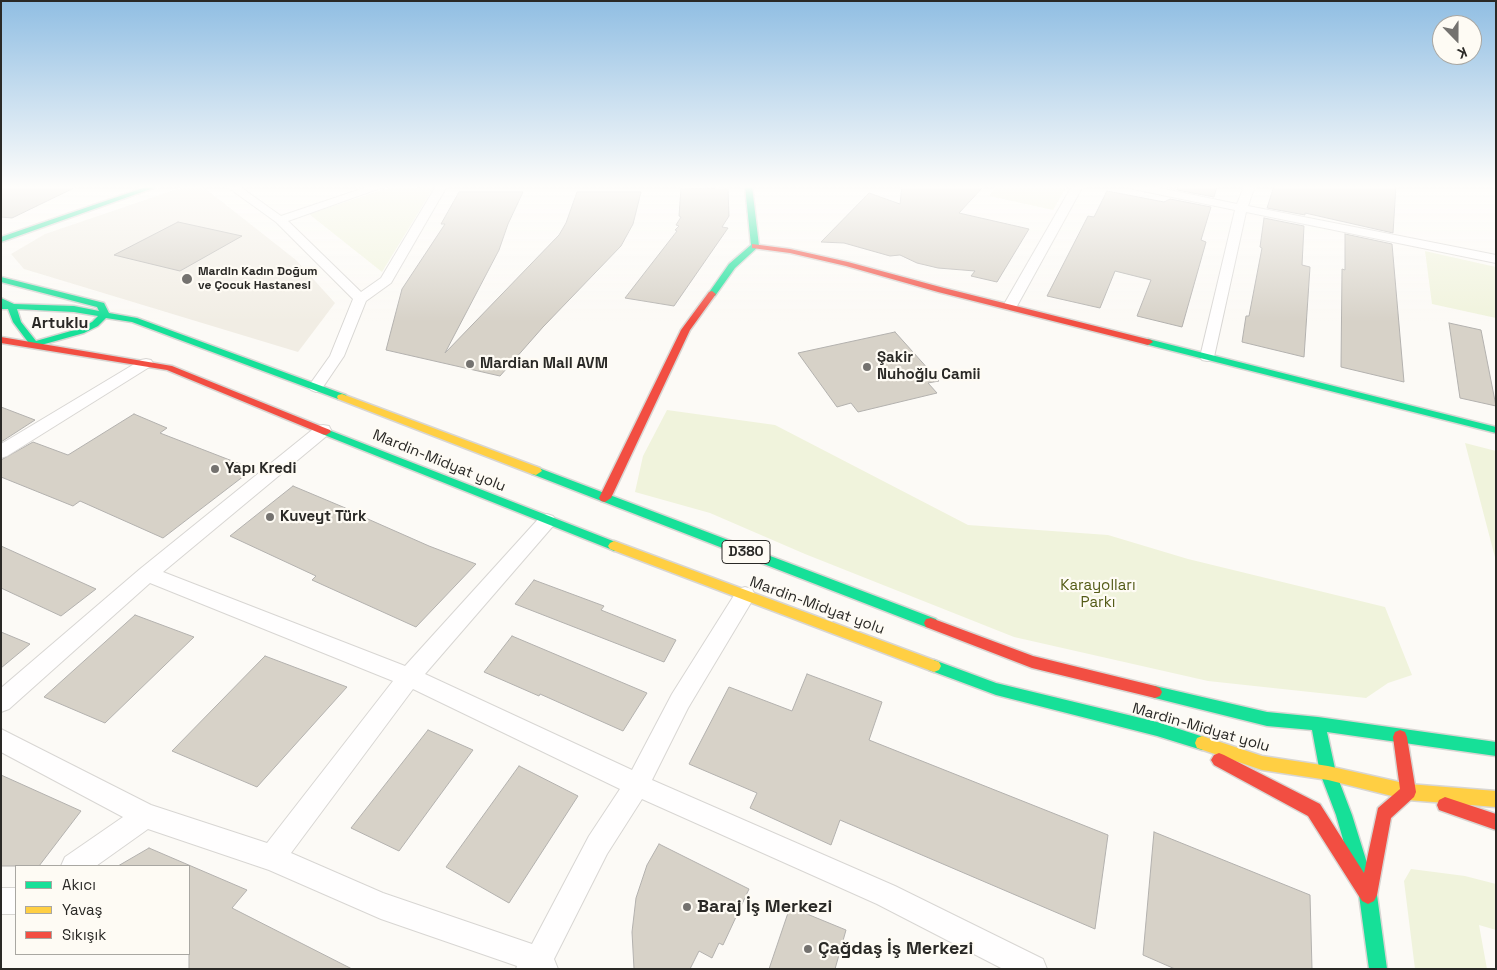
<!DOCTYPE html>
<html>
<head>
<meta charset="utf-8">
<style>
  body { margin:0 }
  #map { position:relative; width:1497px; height:970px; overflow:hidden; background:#fcfaf6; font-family:"Space Grotesk",sans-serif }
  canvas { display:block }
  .frame { position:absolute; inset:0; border:2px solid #2a2926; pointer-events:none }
  .legend { position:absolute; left:15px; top:865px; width:175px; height:90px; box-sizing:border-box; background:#fefbf4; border:1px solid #a9a7a2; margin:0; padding:6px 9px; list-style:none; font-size:15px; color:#2a2926 }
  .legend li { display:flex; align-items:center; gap:10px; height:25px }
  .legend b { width:25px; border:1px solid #a9a7a2 }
  .north { position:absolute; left:1432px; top:15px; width:50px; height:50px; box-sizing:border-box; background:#fefbf4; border:1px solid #a9a7a2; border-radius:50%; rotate:158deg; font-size:14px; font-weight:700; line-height:20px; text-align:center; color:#2a2926 }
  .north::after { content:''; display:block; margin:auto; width:18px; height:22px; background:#74726f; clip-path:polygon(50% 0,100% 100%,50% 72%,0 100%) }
</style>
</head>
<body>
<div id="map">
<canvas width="1497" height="970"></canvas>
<div class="frame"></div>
<ul class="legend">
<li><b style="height:6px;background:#16e098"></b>Akıcı</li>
<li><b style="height:6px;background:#ffcf43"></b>Yavaş</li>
<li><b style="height:6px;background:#f24e42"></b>Sıkışık</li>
</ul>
<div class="north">K</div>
</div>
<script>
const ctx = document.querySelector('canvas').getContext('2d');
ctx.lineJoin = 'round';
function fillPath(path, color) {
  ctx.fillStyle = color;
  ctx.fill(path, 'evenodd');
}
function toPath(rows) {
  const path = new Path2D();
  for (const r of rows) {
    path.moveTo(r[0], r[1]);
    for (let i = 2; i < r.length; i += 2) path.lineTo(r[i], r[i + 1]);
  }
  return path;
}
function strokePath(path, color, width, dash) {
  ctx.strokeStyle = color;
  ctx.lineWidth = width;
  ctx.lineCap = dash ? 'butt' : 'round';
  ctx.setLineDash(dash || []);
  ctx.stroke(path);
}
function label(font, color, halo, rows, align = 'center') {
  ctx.font = font + ' "Space Grotesk",sans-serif';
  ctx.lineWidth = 4.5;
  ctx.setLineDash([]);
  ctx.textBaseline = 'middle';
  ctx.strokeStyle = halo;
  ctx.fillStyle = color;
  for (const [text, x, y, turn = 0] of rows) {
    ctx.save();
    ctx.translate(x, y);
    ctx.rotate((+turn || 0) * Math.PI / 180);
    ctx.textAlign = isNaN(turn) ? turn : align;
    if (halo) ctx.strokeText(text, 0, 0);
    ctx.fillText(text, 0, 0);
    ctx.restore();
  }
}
const built = toPath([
  [186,186,202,186,296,260,335,303,298,352,24,269,11,254,45,234]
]);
const green = toPath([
  [996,186,1067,186,1053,210,989,196],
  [434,187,382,272,309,214,388,188],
  [1425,251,1496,267,1496,318,1432,304],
  [667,410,775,425,968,525,1108,535,1188,559,1385,607,1412,675,1388,683,1366,698,1208,681,1014,637,805,554,710,513,635,492,643,456],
  [1465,443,1496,451,1496,561],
  [1411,869,1465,876,1496,884,1496,930,1479,925,1487,969,1415,969,1404,881]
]);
const building = toPath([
  [1,186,78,186,12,218,1,217,1,186],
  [902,186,984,186,959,213,1029,229,997,282,971,276,975,271,938,268,917,263,900,255,890,256,844,243,821,242,869,193,900,204,902,186],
  [1178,186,1217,186,1214,197,1177,190,1178,186],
  [1274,186,1396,186,1393,233,1305,213,1305,215,1267,208,1274,186],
  [681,188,728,189,729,216,722,227,728,228,674,306,625,298,677,231,675,230,679,226,676,225,681,217,679,216,681,188],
  [1107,191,1164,202,1170,199,1211,207,1201,240,1206,242,1182,327,1137,316,1151,280,1115,271,1100,308,1047,296,1088,216,1094,217,1107,191],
  [459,192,523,192,508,224,499,250,445,353,559,235,566,223,577,192,641,192,633,224,621,246,543,327,500,376,386,350,402,289,445,224,441,224,459,192],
  [1264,218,1304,226,1302,265,1310,267,1304,357,1242,342,1246,316,1249,316,1262,248,1260,247,1264,218],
  [178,222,242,236,180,271,114,255,178,222],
  [1345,234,1392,244,1404,382,1341,367,1342,269,1345,270,1345,234],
  [1449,323,1481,330,1496,406,1460,398,1449,323],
  [895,332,939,381,928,383,937,393,858,412,851,403,837,407,798,353,895,332],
  [1,407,35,420,1,442,1,407],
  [134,414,167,428,160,433,253,469,163,538,80,501,73,506,1,477,1,460,33,442,68,455,134,414],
  [293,486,362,515,361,516,429,546,476,564,416,627,312,580,316,576,230,536,293,486],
  [1,546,96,589,61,616,1,588,1,546],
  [534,580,604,606,601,610,676,640,664,662,515,604,534,580],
  [135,615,194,637,105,723,44,697,135,615],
  [1,632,30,644,1,668,1,632],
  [512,636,647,693,623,731,540,694,539,696,484,672,512,636],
  [265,656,347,687,257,787,172,751,265,656],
  [807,674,882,702,869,740,1108,835,1095,929,840,820,831,845,750,808,757,793,689,764,729,687,792,711,807,674],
  [428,730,473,750,399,851,351,828,428,730],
  [519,766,578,796,509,903,446,867,519,766],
  [1,775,81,811,39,866,1,866,1,775],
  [1154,832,1310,895,1312,969,1175,969,1143,955,1154,832],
  [659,844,749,889,723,945,719,943,712,958,699,951,690,969,634,969,632,932,636,898,647,865,659,844],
  [149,848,247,890,232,908,352,969,189,969,189,866,118,866,149,848],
  [790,907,846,930,835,969,769,969,790,907]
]);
const street = toPath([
  [226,186,239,186,281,216,370,186,386,186,288,221,361,292,381,278,436,186,447,186,391,283,366,301,344,356,321,390,316,392,311,390,308,387,330,356,353,299,276,222,226,186],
  [1072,186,1083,186,1017,306,1010,310,1005,309,1003,306,1072,186],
  [1128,186,1150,186,1237,204,1244,186,1255,186,1248,206,1496,255,1496,263,1246,212,1214,357,1212,360,1207,361,1202,360,1200,357,1235,210,1133,189,1128,186],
  [146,359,151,360,153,363,151,366,7,456,1,458,1,444,141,360,146,359],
  [323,425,329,426,331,430,329,434,163,572,405,666,541,516,547,514,553,516,556,521,553,526,425,674,632,770,672,694,738,589,745,587,752,589,755,595,752,601,688,708,652,780,895,886,1043,959,1047,969,1003,969,877,904,642,799,607,854,554,959,558,969,516,969,517,966,381,919,269,870,148,829,96,866,61,866,65,857,123,817,1,752,1,729,151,805,267,843,393,681,150,583,9,709,1,712,1,688,140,569,317,426,323,425],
  [413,689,620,789,589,836,532,944,383,893,291,853,413,689],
  [1,888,16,888,16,914,1,914,1,888]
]);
const fast = toPath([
  [149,186,159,186,1,242,1,237,149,186],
  [745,186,752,186,759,246,735,268,715,296,709,296,708,294,729,264,751,245,745,186],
  [1,277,104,303,109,313,137,318,346,395,347,397,346,399,338,399,132,322,106,318,98,326,84,333,34,347,31,346,13,322,8,309,1,309,1,298,14,304,74,306,99,311,97,307,1,282,1,277],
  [17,309,74,312,98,316,92,322,78,329,36,341,21,322,17,309],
  [1148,339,1496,427,1496,433,1145,344,1143,342,1148,339],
  [326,429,618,543,620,546,618,549,614,551,610,549,322,434,321,432,326,429],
  [536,467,936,619,938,623,936,627,931,628,926,627,532,474,530,471,532,468,536,467],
  [934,660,996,683,1157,722,1207,738,1209,743,1207,748,1202,750,1157,736,996,695,929,670,927,666,929,662,934,660],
  [1155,686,1267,712,1318,717,1496,742,1496,756,1327,732,1336,773,1352,815,1377,895,1387,969,1369,969,1359,895,1336,815,1320,773,1312,730,1267,726,1155,698,1150,696,1148,692,1150,688,1155,686]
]);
const slow = toPath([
  [342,394,540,468,542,471,536,475,532,474,338,399,337,397,338,395,342,394],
  [614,541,939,662,941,666,939,670,934,672,610,549,608,546,610,543,614,541],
  [1202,736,1262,756,1328,766,1408,784,1496,791,1496,807,1408,800,1328,780,1262,770,1197,748,1195,743,1197,738,1202,736]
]);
const jam = toPath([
  [752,244,790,249,848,262,944,288,1151,340,1153,342,1148,345,938,292,846,266,790,253,752,248,752,244],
  [712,291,716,294,690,330,611,498,605,502,601,501,599,498,681,330,709,292,712,291],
  [1,337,172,366,330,430,331,432,326,435,322,434,167,370,1,343,1,337],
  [931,618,1033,656,1155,686,1160,688,1162,692,1160,696,1155,698,1032,668,926,627,924,623,926,619,931,618],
  [1400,730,1405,732,1407,737,1416,792,1414,797,1391,818,1377,895,1374,901,1368,904,1362,901,1308,816,1214,765,1211,760,1214,755,1219,753,1224,755,1320,804,1364,873,1378,808,1400,789,1393,737,1395,732,1400,730],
  [1445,797,1496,814,1496,830,1439,810,1437,805,1439,800,1445,797]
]);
const markers = [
  [187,279,6,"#74726f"],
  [470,364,5,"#74726f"],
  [867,367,5,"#74726f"],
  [215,469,5,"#74726f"],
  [270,517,5,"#74726f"],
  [687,907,5,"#74726f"],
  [808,949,5,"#74726f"]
];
const farPoinames = [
  ["Mardin Kadın Doğum",198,272],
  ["ve Çocuk Hastanesi",198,286]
];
const shields = [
  [746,552,48]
];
const shieldNames = [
  ["D380",746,552]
];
const poiNames = [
  ["Şakir",877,358],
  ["Nuhoğlu Camii",877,375],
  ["Mardian Mall AVM",480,364],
  ["Yapı Kredi",225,469],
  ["Kuveyt Türk",280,517]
];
const streetNames = [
  ["Mardin-Midyat yolu",439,461,22],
  ["Mardin-Midyat yolu",817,606,20],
  ["Mardin-Midyat yolu",1201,728,16]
];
const parkNames = [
  ["Karayolları",1098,586],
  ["Parkı",1098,603]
];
const farDistrictnames = [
  ["Artuklu",60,324]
];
const nearPoinames = [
  ["Baraj İş Merkezi",697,907],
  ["Çağdaş İş Merkezi",818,949]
];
fillPath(built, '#f1ede4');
fillPath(green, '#f0f3dc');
fillPath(building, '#d7d2c8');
strokePath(building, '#b3b1ae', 1);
strokePath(street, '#d8d6d3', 2);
strokePath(fast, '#d8d6d3', 3);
strokePath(slow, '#d8d6d3', 3);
strokePath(jam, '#d8d6d3', 3);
fillPath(street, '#fffefe');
fillPath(fast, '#16e098');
fillPath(slow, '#ffcf43');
fillPath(jam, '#f24e42');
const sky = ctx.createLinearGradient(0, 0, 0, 322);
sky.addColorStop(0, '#90bee3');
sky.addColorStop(0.58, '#fefdfb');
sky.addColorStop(1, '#fefdfb00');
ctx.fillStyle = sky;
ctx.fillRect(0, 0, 1497, 322);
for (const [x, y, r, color] of markers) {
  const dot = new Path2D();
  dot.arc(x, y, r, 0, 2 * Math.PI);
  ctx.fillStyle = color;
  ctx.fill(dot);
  strokePath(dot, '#fefbf4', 2);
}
label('bold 12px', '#2a2926', '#fefbf4', farPoinames, 'left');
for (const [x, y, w] of shields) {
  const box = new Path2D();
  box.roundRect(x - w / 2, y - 11.5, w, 23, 4);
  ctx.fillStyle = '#fefbf4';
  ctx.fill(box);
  strokePath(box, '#2a2926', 1);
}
label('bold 14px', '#2a2926', null, shieldNames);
label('bold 15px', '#2a2926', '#fefbf4', poiNames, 'left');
label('15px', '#2a2926', '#fefbf4', streetNames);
label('15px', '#545b17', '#fefbf4', parkNames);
label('bold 16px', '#2a2926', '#fefbf4', farDistrictnames);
label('bold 18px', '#2a2926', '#fefbf4', nearPoinames, 'left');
</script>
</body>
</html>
